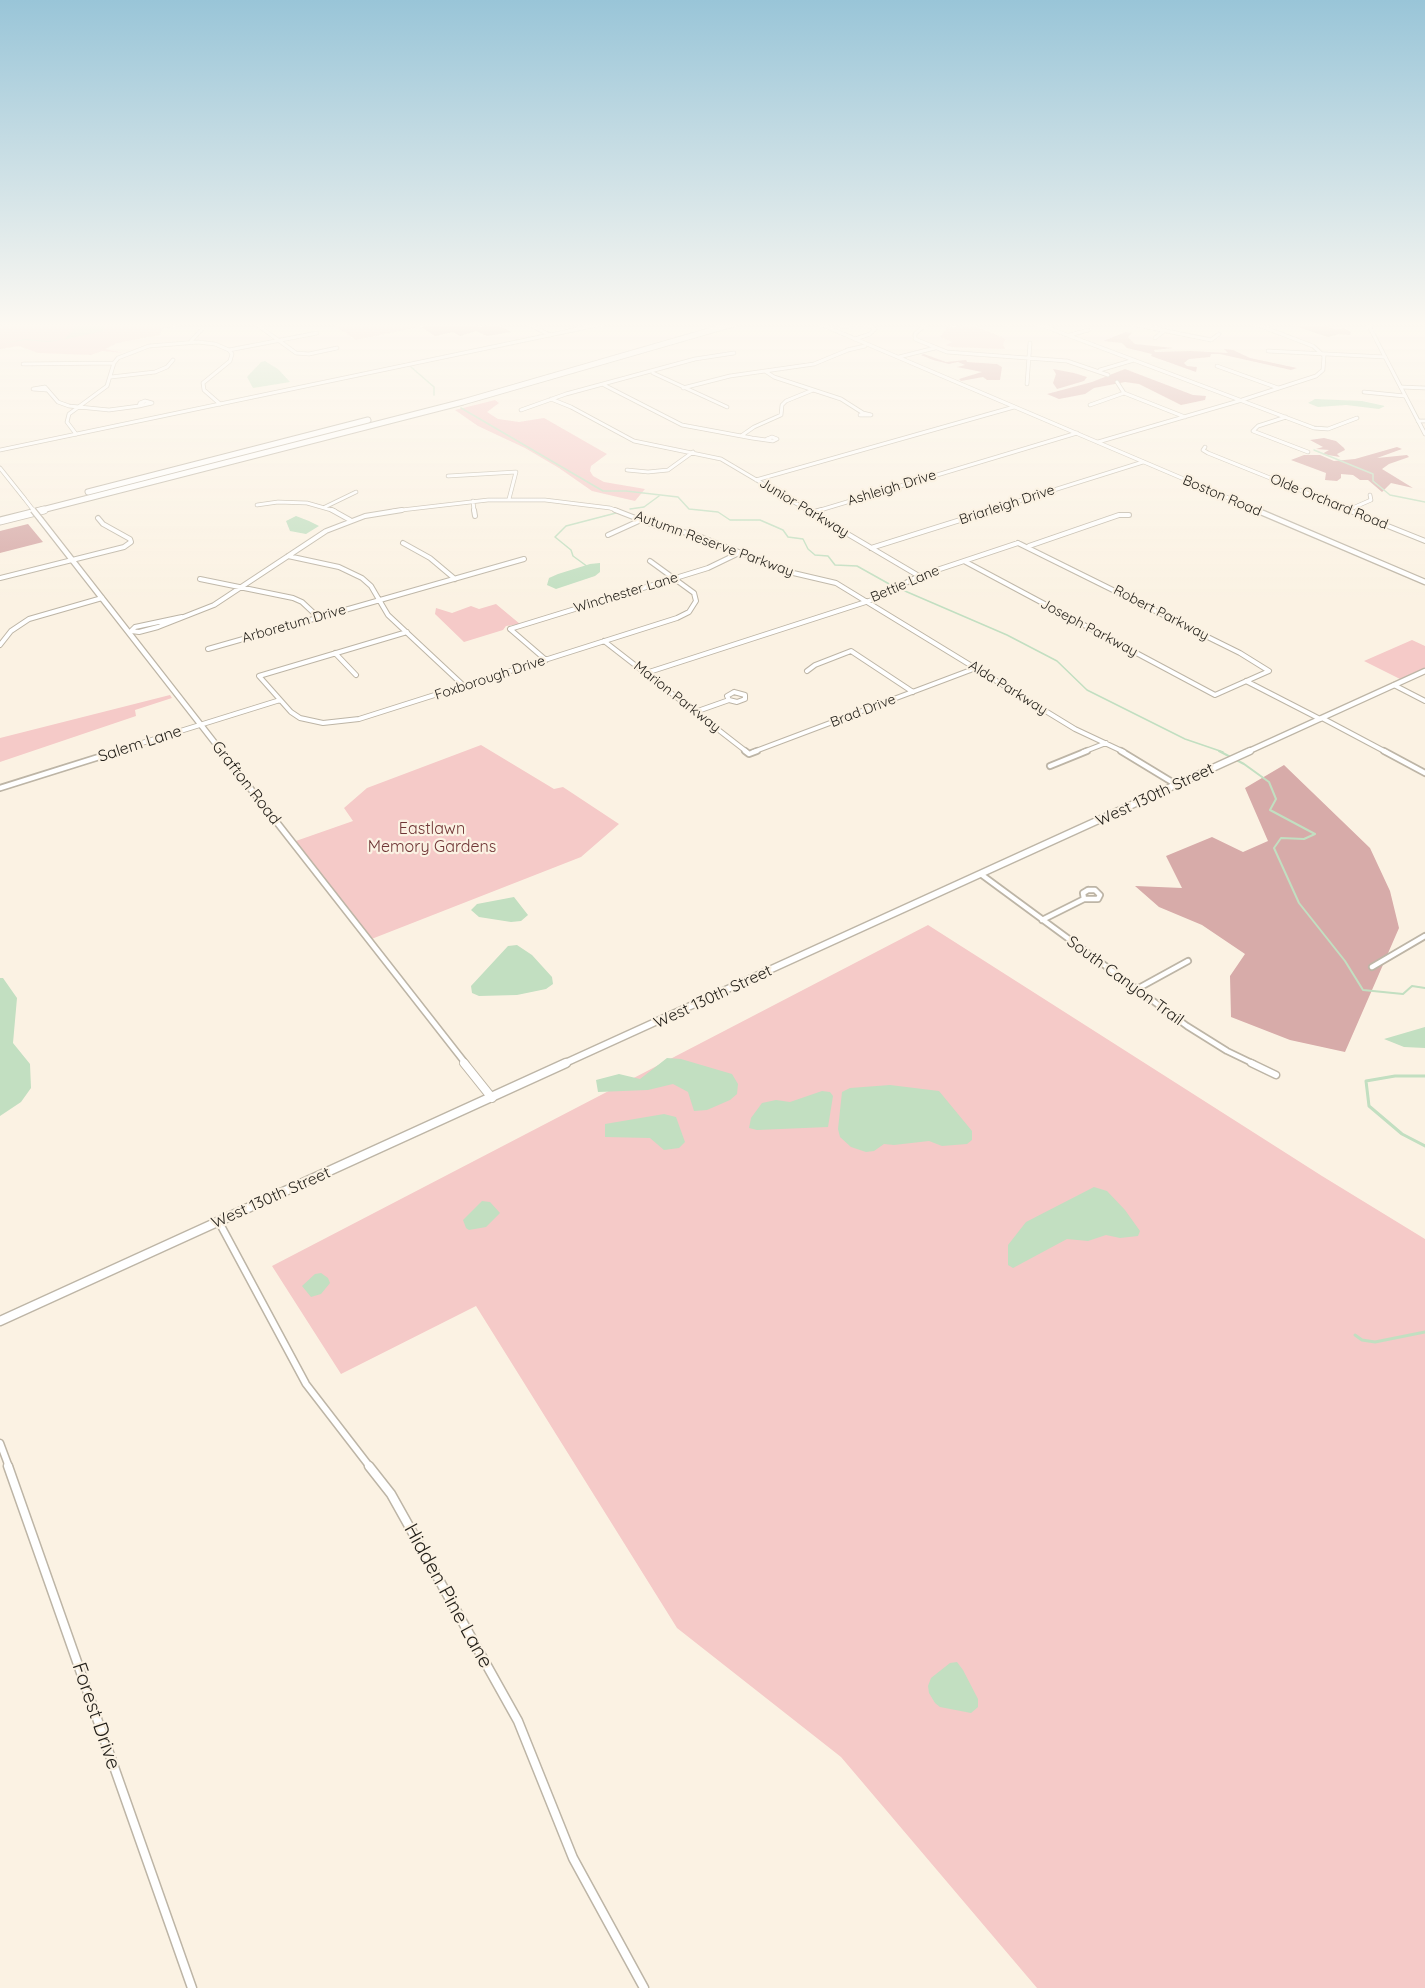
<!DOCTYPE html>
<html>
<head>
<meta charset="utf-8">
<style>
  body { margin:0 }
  canvas { display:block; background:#fbf2e3 }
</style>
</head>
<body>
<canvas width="1425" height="1988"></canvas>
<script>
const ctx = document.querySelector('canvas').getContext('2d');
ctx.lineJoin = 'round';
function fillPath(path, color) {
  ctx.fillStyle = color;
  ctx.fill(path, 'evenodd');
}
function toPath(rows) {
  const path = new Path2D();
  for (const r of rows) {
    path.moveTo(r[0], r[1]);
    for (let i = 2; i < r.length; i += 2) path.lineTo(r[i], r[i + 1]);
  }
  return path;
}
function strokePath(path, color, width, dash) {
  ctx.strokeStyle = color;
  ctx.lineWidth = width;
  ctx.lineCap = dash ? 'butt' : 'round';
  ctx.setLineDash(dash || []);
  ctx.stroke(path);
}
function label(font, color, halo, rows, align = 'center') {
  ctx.font = font + ' Quicksand,sans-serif';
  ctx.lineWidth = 4.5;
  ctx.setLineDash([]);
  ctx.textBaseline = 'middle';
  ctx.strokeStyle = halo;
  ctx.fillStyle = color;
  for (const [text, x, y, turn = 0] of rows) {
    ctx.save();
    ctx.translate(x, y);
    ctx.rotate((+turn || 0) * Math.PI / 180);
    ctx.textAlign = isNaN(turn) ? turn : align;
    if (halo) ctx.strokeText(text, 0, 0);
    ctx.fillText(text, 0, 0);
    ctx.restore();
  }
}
const green = toPath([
  [12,324,185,324,162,329,160,335,117,343,105,349,124,353,102,351,91,355,38,353,19,346,0,349,0,326],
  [332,324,433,324,356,340],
  [973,325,1006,339,1003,344,1005,349,952,347,946,345,952,342,940,337,948,327],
  [495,400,499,403,487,412,498,419,519,422,544,418,607,454,591,466,590,471,593,476,604,482,645,489,635,501,592,491,559,468,525,448,478,426,455,410],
  [496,604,520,624,506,626,503,630,464,642,435,614,436,608,452,613,471,606,479,609],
  [1412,640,1425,646,1425,668,1400,679,1364,661],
  [170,695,172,698,135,710,136,716,0,762,0,738],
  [481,745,554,789,563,787,619,824,581,857,369,940,293,842,353,821,344,808,367,788],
  [928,925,1322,1176,1425,1239,1425,1988,1037,1988,841,1757,677,1628,476,1306,341,1374,272,1266]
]);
const forest = toPath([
  [433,324,474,324,479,327,496,324,511,332,487,336,476,331,460,336,453,332,435,336,421,327],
  [1288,324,1320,324,1337,330,1344,328,1351,332,1350,335,1339,334,1328,337],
  [1126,332,1132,333,1128,337,1135,344,1173,348,1154,350,1155,352,1191,351,1228,353,1224,349,1233,350,1250,358,1297,368,1291,370,1220,354,1211,354,1210,357,1189,359,1184,363,1187,366,1197,367,1196,372,1151,356,1152,354,1127,348,1122,343,1103,341],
  [924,354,946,362,966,360,967,362,997,364,1002,367,1000,380,987,380,983,377,961,381,959,379,982,372,957,367,965,365,958,362,949,364,933,360,921,355],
  [1053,369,1074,373,1087,377,1084,381,1057,389,1053,383,1056,374],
  [1125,369,1193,395,1206,396,1205,400,1181,405,1139,384,1125,382,1094,388,1085,394,1059,399,1047,394,1092,382],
  [1324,438,1336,441,1344,448,1345,450,1337,454,1340,457,1322,454,1329,450,1316,449,1323,447,1310,440],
  [1397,447,1402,449,1377,458,1407,455,1409,457,1389,464,1382,469,1413,488,1391,483,1382,492,1368,480,1360,480,1353,475,1341,474,1341,478,1337,481,1325,480,1326,473,1291,460,1304,455,1320,455,1334,461,1355,459],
  [28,524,43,542,0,553,0,531],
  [1284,765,1370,848,1390,891,1399,928,1345,1052,1290,1040,1231,1017,1230,976,1245,954,1202,925,1159,907,1135,886,1182,888,1166,856,1212,837,1243,852,1268,841,1245,788]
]);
const water = toPath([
  [124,324,106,326,103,331,71,338,49,342,25,340,0,344,25,339,48,341,64,339,73,331,74,326,80,325],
  [265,361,278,369,290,382,253,388,247,377,261,362],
  [1315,399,1362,401,1385,406,1379,409,1346,405,1318,407,1308,403],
  [296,516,309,521,319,526,306,534,290,531,286,521],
  [600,563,600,572,595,576,556,589,547,585,549,578,558,574,590,564],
  [514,897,528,915,521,921,511,922,479,917,471,910,477,904],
  [517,945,532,955,552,977,553,984,546,989,517,995,479,996,472,993,471,986,508,946],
  [0,978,3,978,17,998,13,1043,30,1064,31,1088,21,1102,0,1116],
  [1425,1027,1425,1048,1404,1047,1384,1039],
  [667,1058,681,1059,732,1074,738,1084,737,1094,730,1100,707,1110,694,1111,688,1092,673,1084,648,1090,598,1092,596,1080,619,1074,640,1079],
  [890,1085,939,1091,972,1131,972,1140,967,1144,942,1146,929,1141,894,1145,884,1144,874,1151,866,1152,851,1147,840,1137,838,1129,842,1092,850,1088],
  [822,1091,830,1092,833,1096,828,1127,757,1130,749,1128,751,1118,762,1103,776,1100,790,1102],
  [664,1114,676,1117,685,1142,679,1148,664,1150,650,1138,605,1137,605,1124],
  [1094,1187,1107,1191,1125,1210,1140,1231,1138,1236,1120,1238,1106,1235,1088,1241,1067,1239,1013,1268,1008,1265,1008,1245,1026,1222],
  [482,1201,490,1202,500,1213,486,1227,469,1230,466,1228,463,1220],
  [321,1273,328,1278,330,1283,321,1294,311,1297,302,1286,315,1274],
  [957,1662,963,1670,978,1699,978,1707,971,1713,940,1707,935,1703,929,1693,928,1686,931,1678,950,1663]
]);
const streamFar2 = toPath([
  [411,367,434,387,434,395],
  [461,408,603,491,626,491,678,497,689,509,718,512,730,520,760,520,783,530,788,537,803,539,808,549,815,555,828,556,835,565,857,566,891,585,1007,635,1057,661,1087,690,1185,739,1223,752],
  [1314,450,1373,474,1373,481,1390,495,1425,502],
  [630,509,644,507,659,496],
  [588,567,573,556,571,550,555,537,566,526,616,513]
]);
const streamFar1 = toPath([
  [1219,751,1244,764,1269,782,1276,799,1270,810,1315,834,1304,839,1281,838,1274,848,1299,903,1345,961,1363,990,1403,994,1412,986,1425,988]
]);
const stream = toPath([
  [1425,1076,1395,1076,1366,1081,1369,1106,1402,1134,1425,1146],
  [1355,1335,1362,1340,1375,1342,1425,1332]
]);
const minorFar4 = toPath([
  [256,324,296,353,309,354,337,348],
  [528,324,550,335],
  [926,324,915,334,915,339,947,352,1067,361,1108,375],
  [1038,324,1314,428,1328,429,1357,418],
  [1132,324,1211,340,1219,334],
  [844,325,847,325,849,326,840,326,844,325],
  [848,325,867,325,875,329,870,334,855,339],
  [1005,325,1008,324],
  [1070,335,1088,330],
  [1155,338,1164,331],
  [191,341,203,328],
  [229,350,317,333],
  [1268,351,1385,357],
  [899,357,935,348],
  [23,364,114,363],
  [1217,366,1278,388],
  [1100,370,1134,360],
  [765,371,774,377,841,399,863,413],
  [653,373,727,407],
  [111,377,155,372,167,367,173,360],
  [1117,382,1124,393,1185,417],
  [1027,384,1030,343],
  [604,385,682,425,752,438,773,441,777,439,772,437,767,439],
  [1401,387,1425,388],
  [683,388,730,376,814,364,848,350,865,346,847,350],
  [47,390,33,389,45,387,58,402,69,406,109,410,139,406],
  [1364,392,1405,396],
  [551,399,571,407,634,441,721,459,809,511],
  [145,401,152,403,139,406,140,403,145,401],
  [1090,405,1124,393],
  [521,410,566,394,695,359,734,353],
  [863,413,871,415,860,415,863,413],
  [1286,417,1258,426,1253,431,1308,452],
  [1418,421,1425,421],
  [76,434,67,422,69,414,107,386,114,363,118,358,149,346,198,342,215,344,229,350,232,354,230,361,203,383,204,390,220,404],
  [741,436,754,427,781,415,782,405,786,401,813,390],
  [1098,442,1242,400,1316,376,1323,370,1324,356,1313,346,1255,324],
  [1205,447,1203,450,1208,453,1352,511],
  [627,470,648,472,668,470,693,452],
  [448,476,516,472,509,499],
  [756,480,1014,407],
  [473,501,474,511],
  [257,505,278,502,307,503,335,511],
  [325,507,356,492],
  [1348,510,1371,500,1370,495],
  [393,511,488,500,545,500,610,508,618,511],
  [817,511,1077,433],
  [987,511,1143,462]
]);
const minorFar3 = toPath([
  [332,510,350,520],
  [474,510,475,516],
  [615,510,656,526,696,535,789,572,836,583,1075,729,1124,752],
  [807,510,919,576],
  [1348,510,1425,541],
  [811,513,822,510],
  [608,535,641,520],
  [403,543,430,558,455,579],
  [1018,543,1240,653,1269,671,1215,695,964,561,1018,543],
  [1029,546,1119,515,1129,515],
  [871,548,992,510],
  [288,556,339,567,362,578,371,586,388,615,464,686],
  [0,578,124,547,131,542,130,539,103,524,98,518],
  [200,579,293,598,302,602,318,617],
  [182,617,135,627,131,631,139,632,158,627,214,605,326,531,365,516,402,510],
  [510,629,708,568,741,552],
  [510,629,546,660],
  [407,632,259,676,291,712,300,718,323,723,359,719,677,618,689,612,696,601,694,593,650,561],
  [604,641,747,752],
  [0,645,11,631,29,619,102,598],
  [208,649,524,559],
  [335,653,356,675],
  [807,671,815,665,851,651,913,692],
  [646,673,875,599,919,576,964,561],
  [1246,681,1320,719],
  [1394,685,1425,701],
  [734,692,745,695,745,699,737,702,729,700,727,696,734,692],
  [695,712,729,700],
  [1322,718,1386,752],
  [113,752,280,700],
  [753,752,976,668],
  [1083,752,1106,743]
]);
const minorFar2 = toPath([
  [745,751,749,754,757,751],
  [1121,751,1177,785],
  [1384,751,1425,773],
  [1050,766,1087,751],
  [0,788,118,751],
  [982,875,1187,1026,1227,1051,1254,1064],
  [1088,890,1095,890,1100,895,1098,899,1084,899,1083,893,1088,890],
  [1042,920,1084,899],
  [1372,967,1425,936],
  [1137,989,1188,961]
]);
const minorFar1 = toPath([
  [1251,1063,1276,1075],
  [219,1222,306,1384,370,1467],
  [0,1443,9,1467]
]);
const minor = toPath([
  [8,1466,192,1988],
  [369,1466,391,1494,518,1721,573,1858,644,1988]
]);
const tertiaryFar3 = toPath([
  [820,324,1259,511],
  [1368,324,1425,434],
  [0,450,602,324],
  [0,468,24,498]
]);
const tertiaryFar2 = toPath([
  [1256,510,1425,582],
  [41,520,222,752]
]);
const tertiaryFar1 = toPath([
  [221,751,466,1064]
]);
const tertiary = toPath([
  [464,1063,492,1098]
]);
const secondaryFar2 = toPath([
  [1247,752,1425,671]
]);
const secondaryFar1 = toPath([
  [563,1064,1250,751]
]);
const secondary = toPath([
  [0,1321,566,1063]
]);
const motorwayFar1 = toPath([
  [88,492,368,420],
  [38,511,463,402,733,324]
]);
const motorway = toPath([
  [0,521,44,510]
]);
const tertiaryBridgeFar1 = toPath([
  [24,498,34,511]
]);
const tertiaryBridge = toPath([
  [33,510,41,520]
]);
const farStreetnames = [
  ["Ashleigh Drive",892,488,-17],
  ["Boston Road",1222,496,23],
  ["Olde Orchard Road",1329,502,22],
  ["Briarleigh Drive",1007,505,-18],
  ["Junior Parkway",804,508,31],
  ["Autumn Reserve Parkway",714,544,20],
  ["Bettie Lane",905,584,-23],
  ["Winchester Lane",626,593,-17],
  ["Robert Parkway",1161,613,27],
  ["Arboretum Drive",294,624,-16],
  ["Joseph Parkway",1089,628,28],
  ["Foxborough Drive",490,678,-18],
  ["Alda Parkway",1008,688,32],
  ["Marion Parkway",677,697,38],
  ["Brad Drive",863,711,-21]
];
const streetNames = [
  ["Salem Lane",140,744,-18],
  ["Grafton Road",246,783,52],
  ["West 130th Street",1155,795,-25],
  ["South Canyon Trail",1125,981,36],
  ["West 130th Street",713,997,-25],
  ["West 130th Street",271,1198,-24]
];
const parkNames = [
  ["Eastlawn",432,829],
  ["Memory Gardens",432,847]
];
const nearStreetnames = [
  ["Hidden Pine Lane",448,1596,61],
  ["Forest Drive",96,1716,71]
];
fillPath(green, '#f5cac8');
fillPath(forest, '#d7aba9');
fillPath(water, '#c2dfc1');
strokePath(streamFar2, '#c2dfc1', 1.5);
strokePath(streamFar1, '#c2dfc1', 2);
strokePath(stream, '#c2dfc1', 3);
strokePath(minorFar4, '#bdb5a6', 4.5);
strokePath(minorFar3, '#bdb5a6', 6);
strokePath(minorFar2, '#bdb5a6', 8);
strokePath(minorFar1, '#bdb5a6', 9);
strokePath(minor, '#bdb5a6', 11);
strokePath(tertiaryFar3, '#bdb5a6', 4.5);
strokePath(tertiaryFar2, '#bdb5a6', 7);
strokePath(tertiaryFar1, '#bdb5a6', 8);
strokePath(tertiary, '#bdb5a6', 10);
strokePath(secondaryFar2, '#bdb5a6', 7);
strokePath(secondaryFar1, '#bdb5a6', 9);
strokePath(secondary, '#bdb5a6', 11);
strokePath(motorwayFar1, '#bdb5a6', 7);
strokePath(motorway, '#bdb5a6', 9);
strokePath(minorFar4, '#fff', 3);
strokePath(minorFar3, '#fff', 4);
strokePath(minorFar2, '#fff', 4.5);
strokePath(minorFar1, '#fff', 6);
strokePath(minor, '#fff', 8);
strokePath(tertiaryFar3, '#fff', 3);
strokePath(tertiaryFar2, '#fff', 4.5);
strokePath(tertiaryFar1, '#fff', 5);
strokePath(tertiary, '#fff', 8);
strokePath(secondaryFar2, '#fff', 4.5);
strokePath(secondaryFar1, '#fff', 6);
strokePath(secondary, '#fff', 8);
strokePath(motorwayFar1, '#fff', 5);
strokePath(motorway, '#fff', 7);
strokePath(tertiaryBridgeFar1, '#bdb5a6', 4.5, []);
strokePath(tertiaryBridge, '#bdb5a6', 7, []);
strokePath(tertiaryBridgeFar1, '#fff', 3);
strokePath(tertiaryBridge, '#fff', 4.5);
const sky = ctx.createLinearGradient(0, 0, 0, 602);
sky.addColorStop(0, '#99c5d8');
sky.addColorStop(0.54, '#fdf9f2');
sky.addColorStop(1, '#fdf9f200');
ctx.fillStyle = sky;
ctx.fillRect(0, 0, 1425, 602);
label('14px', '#201d17', '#fbf2e3', farStreetnames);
label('16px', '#201d17', '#fbf2e3', streetNames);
label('16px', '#6f3535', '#fbf2e3', parkNames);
label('20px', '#201d17', '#fbf2e3', nearStreetnames);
</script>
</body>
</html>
